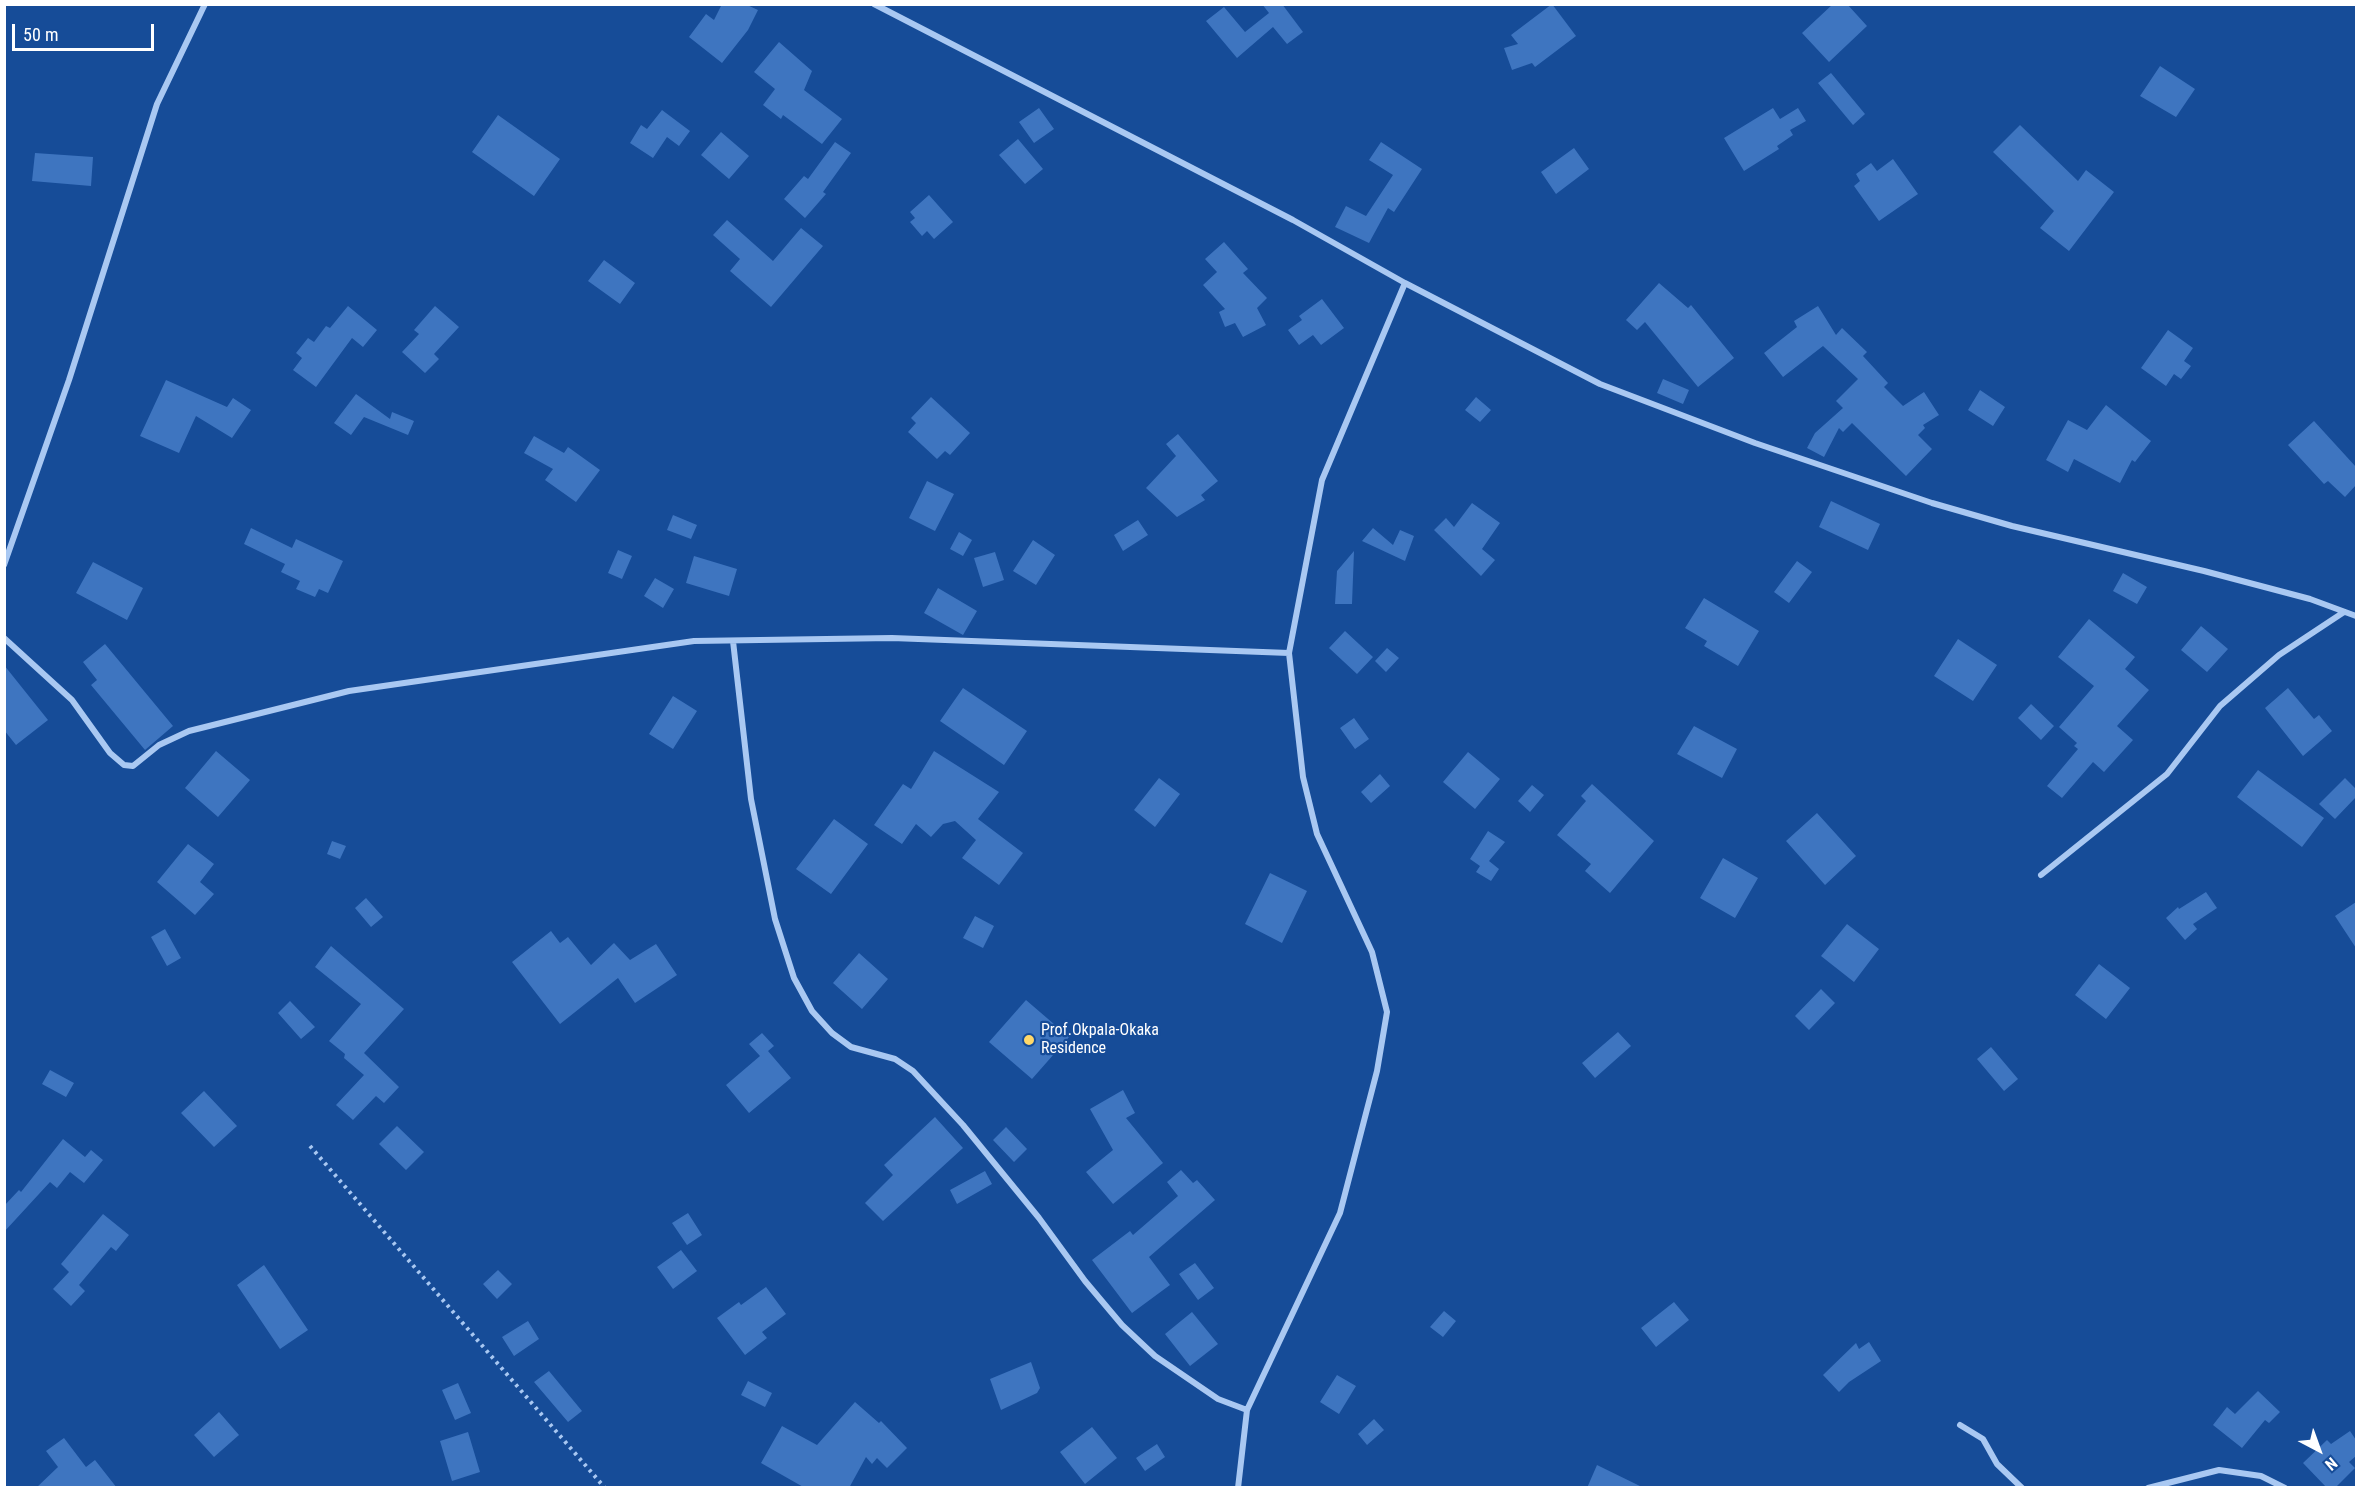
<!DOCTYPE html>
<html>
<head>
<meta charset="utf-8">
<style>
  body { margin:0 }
  #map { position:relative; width:2361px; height:1492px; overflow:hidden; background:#164c98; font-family:"Roboto Condensed",sans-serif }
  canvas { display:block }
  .frame { position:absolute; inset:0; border:6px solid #fff; pointer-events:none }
  .north { position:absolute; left:2289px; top:1420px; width:60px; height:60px; -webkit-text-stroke:4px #164c98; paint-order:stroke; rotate:139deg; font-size:16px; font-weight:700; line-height:24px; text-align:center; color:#fff }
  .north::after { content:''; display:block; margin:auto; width:21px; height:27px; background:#fff; clip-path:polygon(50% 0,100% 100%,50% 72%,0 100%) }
  .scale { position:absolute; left:12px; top:24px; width:142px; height:27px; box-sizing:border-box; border:3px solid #fff; border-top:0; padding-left:8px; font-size:18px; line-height:21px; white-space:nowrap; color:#fff; -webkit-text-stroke:4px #164c98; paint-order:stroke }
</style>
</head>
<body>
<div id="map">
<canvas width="2361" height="1492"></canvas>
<div class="frame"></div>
<div class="north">N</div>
<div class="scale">50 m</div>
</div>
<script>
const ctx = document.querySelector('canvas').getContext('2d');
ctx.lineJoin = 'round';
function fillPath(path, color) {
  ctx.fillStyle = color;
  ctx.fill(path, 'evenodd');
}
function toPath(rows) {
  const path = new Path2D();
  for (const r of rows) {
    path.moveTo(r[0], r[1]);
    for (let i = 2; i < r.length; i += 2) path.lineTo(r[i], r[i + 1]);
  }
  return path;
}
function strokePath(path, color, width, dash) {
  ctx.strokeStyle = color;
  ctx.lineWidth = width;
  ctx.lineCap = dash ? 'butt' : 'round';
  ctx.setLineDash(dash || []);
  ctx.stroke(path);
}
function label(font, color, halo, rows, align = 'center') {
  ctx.font = font + ' "Roboto Condensed",sans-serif';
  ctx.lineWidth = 4.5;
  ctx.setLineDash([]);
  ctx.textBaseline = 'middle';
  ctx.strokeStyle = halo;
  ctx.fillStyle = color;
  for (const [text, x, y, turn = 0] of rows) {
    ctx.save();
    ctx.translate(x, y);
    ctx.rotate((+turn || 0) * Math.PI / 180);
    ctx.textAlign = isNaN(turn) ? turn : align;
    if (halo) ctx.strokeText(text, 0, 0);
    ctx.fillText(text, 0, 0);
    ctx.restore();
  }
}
const building = toPath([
  [722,4,745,4,758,10,748,30,722,63,689,37,706,14,714,20],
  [1262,4,1282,4,1303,32,1287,44,1273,27,1237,58,1206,21,1224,7,1245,32,1269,13],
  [1552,4,1576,36,1535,67,1532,63,1512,70,1504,48,1518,44,1511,35],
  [1833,4,1847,4,1867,26,1829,62,1802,33],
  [779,42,812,71,804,90,842,119,822,144,783,115,781,119,763,105,775,89,754,72],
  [2160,66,2195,89,2176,117,2140,96],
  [1831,73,1865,114,1853,125,1818,83],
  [1039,108,1054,129,1034,143,1019,122],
  [1773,108,1780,119,1798,108,1806,121,1790,130,1793,135,1777,146,1779,149,1744,171,1724,138],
  [662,110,690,131,679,146,667,137,653,158,630,143,641,125,647,129],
  [498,115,560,159,534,196,472,152],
  [2020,125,2078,181,2086,170,2114,192,2069,251,2040,228,2054,211,1993,152],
  [721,132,749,156,729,179,701,155],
  [1018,139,1043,169,1025,184,999,155],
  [835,142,851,153,823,192,826,194,805,218,784,199,804,176,808,179],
  [1381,142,1422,169,1394,212,1388,208,1369,243,1335,227,1346,206,1366,216,1393,175,1369,160],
  [1574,148,1589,169,1556,194,1541,172],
  [35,153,93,157,91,186,32,181],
  [1893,159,1918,194,1879,221,1854,186,1860,181,1856,174,1871,163,1877,171],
  [929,195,953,222,934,239,927,231,922,236,910,222,915,218,910,212],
  [727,220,773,261,801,228,823,246,771,307,730,271,740,259,713,235],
  [1224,242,1248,269,1243,273,1267,298,1257,308,1266,325,1243,337,1235,323,1225,327,1219,312,1225,309,1203,285,1217,272,1205,259],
  [604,260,635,283,620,304,588,281],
  [1659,283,1688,308,1691,305,1734,358,1698,387,1645,322,1637,330,1626,320],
  [1322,299,1344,328,1321,345,1313,335,1299,345,1288,330,1302,320,1299,316],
  [348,306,377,330,363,347,352,338,316,387,293,370,302,358,296,353,308,338,314,342,326,326,330,328],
  [435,306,459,327,434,354,439,359,425,373,402,352,419,334,414,330],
  [1818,306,1836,335,1842,328,1867,352,1863,356,1888,383,1884,387,1903,406,1924,392,1939,415,1923,425,1925,428,1918,435,1932,449,1906,476,1852,423,1843,432,1839,428,1824,457,1807,448,1815,433,1843,408,1836,401,1858,379,1823,346,1783,377,1764,353,1797,327,1794,321],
  [2168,330,2193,348,2184,361,2191,366,2181,379,2174,374,2166,386,2141,368],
  [1663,379,1689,390,1683,404,1657,393],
  [166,380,227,407,233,398,251,410,232,438,196,416,179,453,140,436],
  [1980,390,2005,407,1993,426,1968,410],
  [356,394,390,419,392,412,414,421,408,435,364,417,351,435,334,423],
  [931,397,970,433,950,455,945,451,937,459,908,432,916,423,911,418],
  [1476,397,1491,410,1480,422,1465,410],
  [2106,405,2151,441,2135,462,2132,460,2120,483,2074,459,2068,472,2046,460,2068,420,2087,430],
  [2314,421,2356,467,2356,485,2345,497,2328,481,2324,484,2288,445],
  [1178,434,1218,481,1201,495,1205,500,1177,517,1146,488,1176,456,1166,444],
  [534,436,564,453,568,447,600,470,576,502,545,480,553,469,524,453],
  [927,481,954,494,935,531,909,518],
  [1831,501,1880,524,1868,550,1819,527],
  [1472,503,1500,523,1482,549,1495,560,1481,576,1434,530,1446,518,1454,527],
  [673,515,697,525,691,539,667,530],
  [1138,520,1148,535,1123,551,1114,535],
  [251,528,292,548,296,539,343,561,328,593,319,589,315,597,296,589,300,581,281,572,285,564,244,544],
  [1373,528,1393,545,1400,530,1414,536,1405,561,1362,541],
  [959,532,972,540,963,556,950,549],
  [1033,540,1055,555,1036,585,1013,571],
  [618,550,632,556,622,579,608,573],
  [1354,551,1352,604,1335,604,1337,571],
  [995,552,1004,580,983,587,974,558],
  [694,556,737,569,729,596,686,583],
  [1797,561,1812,572,1789,603,1774,592],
  [93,562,143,588,127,620,76,593],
  [2123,573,2147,587,2137,604,2113,591],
  [655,578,674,589,663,608,644,596],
  [938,588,977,611,963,635,924,613],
  [1704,598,1759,631,1738,666,1704,646,1707,641,1685,628],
  [2089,619,2135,657,2125,669,2149,690,2117,726,2133,740,2104,772,2093,762,2062,798,2047,786,2078,749,2074,746,2077,743,2059,727,2094,686,2058,657],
  [2201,626,2228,649,2207,672,2181,650],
  [1345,631,1373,657,1357,674,1329,648],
  [1958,639,1997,665,1973,701,1934,676],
  [105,644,173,726,145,750,91,685,97,680,83,662],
  [1387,648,1399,658,1386,672,1375,661],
  [4,665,48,720,16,745,4,730],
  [963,688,1027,731,1004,765,940,721],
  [2288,688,2314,719,2319,715,2332,731,2303,756,2265,708],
  [673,696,697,711,673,749,649,734],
  [2031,704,2054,726,2041,740,2018,718],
  [1354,718,1369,739,1355,749,1340,728],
  [1694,726,1737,749,1722,778,1677,754],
  [216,751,250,780,218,817,185,788],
  [934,751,999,792,978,819,1023,853,999,885,962,858,976,840,955,821,943,824,931,837,916,824,902,844,874,825,903,784,911,789],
  [1468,752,1500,779,1475,809,1443,782],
  [2258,770,2324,818,2302,847,2237,797],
  [1380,774,1390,786,1371,803,1361,792],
  [1159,778,1180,794,1155,827,1134,810],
  [2345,778,2356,789,2356,797,2335,819,2319,804],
  [1592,784,1654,841,1610,893,1585,871,1591,864,1557,835,1586,801,1581,796],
  [1532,785,1544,795,1530,812,1518,801],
  [1817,813,1856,856,1825,885,1786,841],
  [834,819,868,844,831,894,796,869],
  [1488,831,1505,842,1489,861,1499,869,1491,881,1476,872,1480,866,1470,859],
  [332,841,346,846,340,859,327,854],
  [188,844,214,864,200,882,214,894,195,915,157,882],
  [1723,858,1758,878,1735,918,1700,898],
  [1270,873,1307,891,1282,943,1245,924],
  [2206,892,2217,908,2193,924,2197,929,2185,940,2166,918,2178,907,2179,909],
  [366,898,383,917,371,927,355,908],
  [2356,902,2356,948,2335,916],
  [975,916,994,926,983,948,963,938],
  [1847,924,1879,949,1854,982,1821,956],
  [165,929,181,958,167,966,151,937],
  [551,931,560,943,568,937,591,965,614,943,630,960,656,944,677,975,635,1003,618,978,560,1024,512,962],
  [331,946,404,1009,364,1053,399,1087,384,1103,376,1096,353,1120,336,1105,364,1075,344,1058,345,1054,329,1041,361,1004,315,967],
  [859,953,888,979,862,1009,833,983],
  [2099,964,2130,988,2106,1019,2075,995],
  [1821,989,1835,1003,1809,1030,1795,1016],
  [1026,1000,1069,1037,1032,1079,989,1042],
  [290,1001,315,1027,301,1039,278,1013],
  [1618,1032,1631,1046,1595,1078,1582,1063],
  [762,1033,774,1046,768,1051,791,1078,749,1113,726,1085,760,1056,749,1044],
  [1991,1047,2018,1079,2004,1091,1977,1059],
  [50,1070,74,1083,66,1097,42,1084],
  [1123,1090,1135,1113,1126,1118,1163,1163,1113,1204,1086,1172,1113,1150,1090,1109],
  [204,1091,237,1126,214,1147,181,1113],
  [935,1117,963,1148,883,1221,865,1203,893,1175,884,1165],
  [397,1126,424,1152,406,1170,379,1144],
  [1006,1127,1027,1149,1014,1162,993,1140],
  [63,1139,85,1157,91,1150,103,1160,84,1183,70,1172,57,1188,50,1182,4,1232,4,1206,19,1190,21,1192],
  [1181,1170,1193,1183,1197,1180,1215,1200,1149,1257,1170,1285,1132,1313,1092,1260,1130,1231,1133,1235,1178,1196,1167,1182],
  [985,1171,992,1184,957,1204,950,1190],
  [688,1213,702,1235,687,1245,672,1223],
  [103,1214,129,1235,116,1251,111,1247,79,1285,85,1291,71,1306,53,1289,69,1272,61,1264],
  [681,1250,697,1271,673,1289,657,1267],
  [1195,1263,1214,1288,1198,1300,1179,1274],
  [264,1265,308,1330,280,1349,237,1285],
  [498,1270,512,1284,497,1299,483,1284],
  [766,1287,786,1314,762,1332,767,1338,745,1355,717,1318,739,1302,741,1305],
  [1674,1302,1689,1320,1656,1347,1641,1328],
  [1444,1311,1456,1321,1443,1337,1430,1327],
  [1192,1312,1218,1344,1190,1366,1165,1334],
  [528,1321,539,1339,514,1356,502,1337],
  [1869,1342,1881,1361,1849,1382,1839,1392,1823,1375,1856,1343,1859,1349],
  [1031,1362,1040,1388,1037,1393,1001,1410,990,1379],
  [549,1371,582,1411,568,1422,534,1382],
  [1337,1375,1356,1386,1339,1414,1320,1402],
  [748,1381,772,1393,765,1407,741,1395],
  [458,1383,471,1413,455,1420,442,1390],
  [2258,1391,2280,1412,2269,1423,2265,1420,2242,1448,2213,1425,2227,1407,2235,1414],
  [855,1402,879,1423,881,1421,907,1448,887,1468,877,1458,872,1464,866,1457,849,1488,805,1488,761,1463,782,1426,817,1445],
  [219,1412,239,1435,214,1457,194,1435],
  [1374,1419,1384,1430,1367,1445,1358,1434],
  [1092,1427,1117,1458,1085,1484,1060,1452],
  [2350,1431,2356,1440,2356,1456,2349,1462,2355,1468,2335,1488,2327,1488,2303,1463,2327,1440,2331,1444],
  [468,1432,480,1472,452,1481,440,1441],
  [64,1438,86,1467,95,1460,117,1488,36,1488,58,1467,46,1451],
  [1157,1444,1165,1457,1145,1471,1136,1458],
  [1597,1465,1644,1488,1587,1488]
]);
const path = toPath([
  [310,1146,605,1488]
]);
const minor = toPath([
  [874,4,1293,220,1405,283,1600,384,1755,443,1932,503,2012,526,2204,571,2310,599,2356,616],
  [4,565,69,380,157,104,205,4],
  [4,638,72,700,110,753,124,765,133,766,159,745,189,731,349,691,694,641,892,638,1289,653],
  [733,641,751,799,775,919,794,978,812,1011,832,1033,851,1047,895,1059,913,1071,963,1125,1039,1218,1085,1281,1122,1325,1155,1356,1218,1399,1247,1410],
  [2041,875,2167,774,2220,706,2279,655,2344,612],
  [1960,1425,1983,1439,1997,1464,2022,1488],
  [1238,1488,1247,1410,1340,1213,1377,1071,1387,1012,1372,952,1317,834,1303,777,1289,653,1322,480,1405,283],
  [2148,1488,2219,1470,2261,1476,2285,1488]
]);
const markers = [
  [1029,1040,6,"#ffd86a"]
];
const poiNames = [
  ["Prof.Okpala-Okaka",1041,1031],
  ["Residence",1041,1049]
];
fillPath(building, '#3e75c0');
strokePath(path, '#a9c8f2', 4, [3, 4.5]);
strokePath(minor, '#a9c8f2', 6);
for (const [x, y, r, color] of markers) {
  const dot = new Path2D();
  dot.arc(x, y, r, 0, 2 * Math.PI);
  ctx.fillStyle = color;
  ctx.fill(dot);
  strokePath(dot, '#164c98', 2);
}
label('16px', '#fff', '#164c98', poiNames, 'left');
</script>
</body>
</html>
